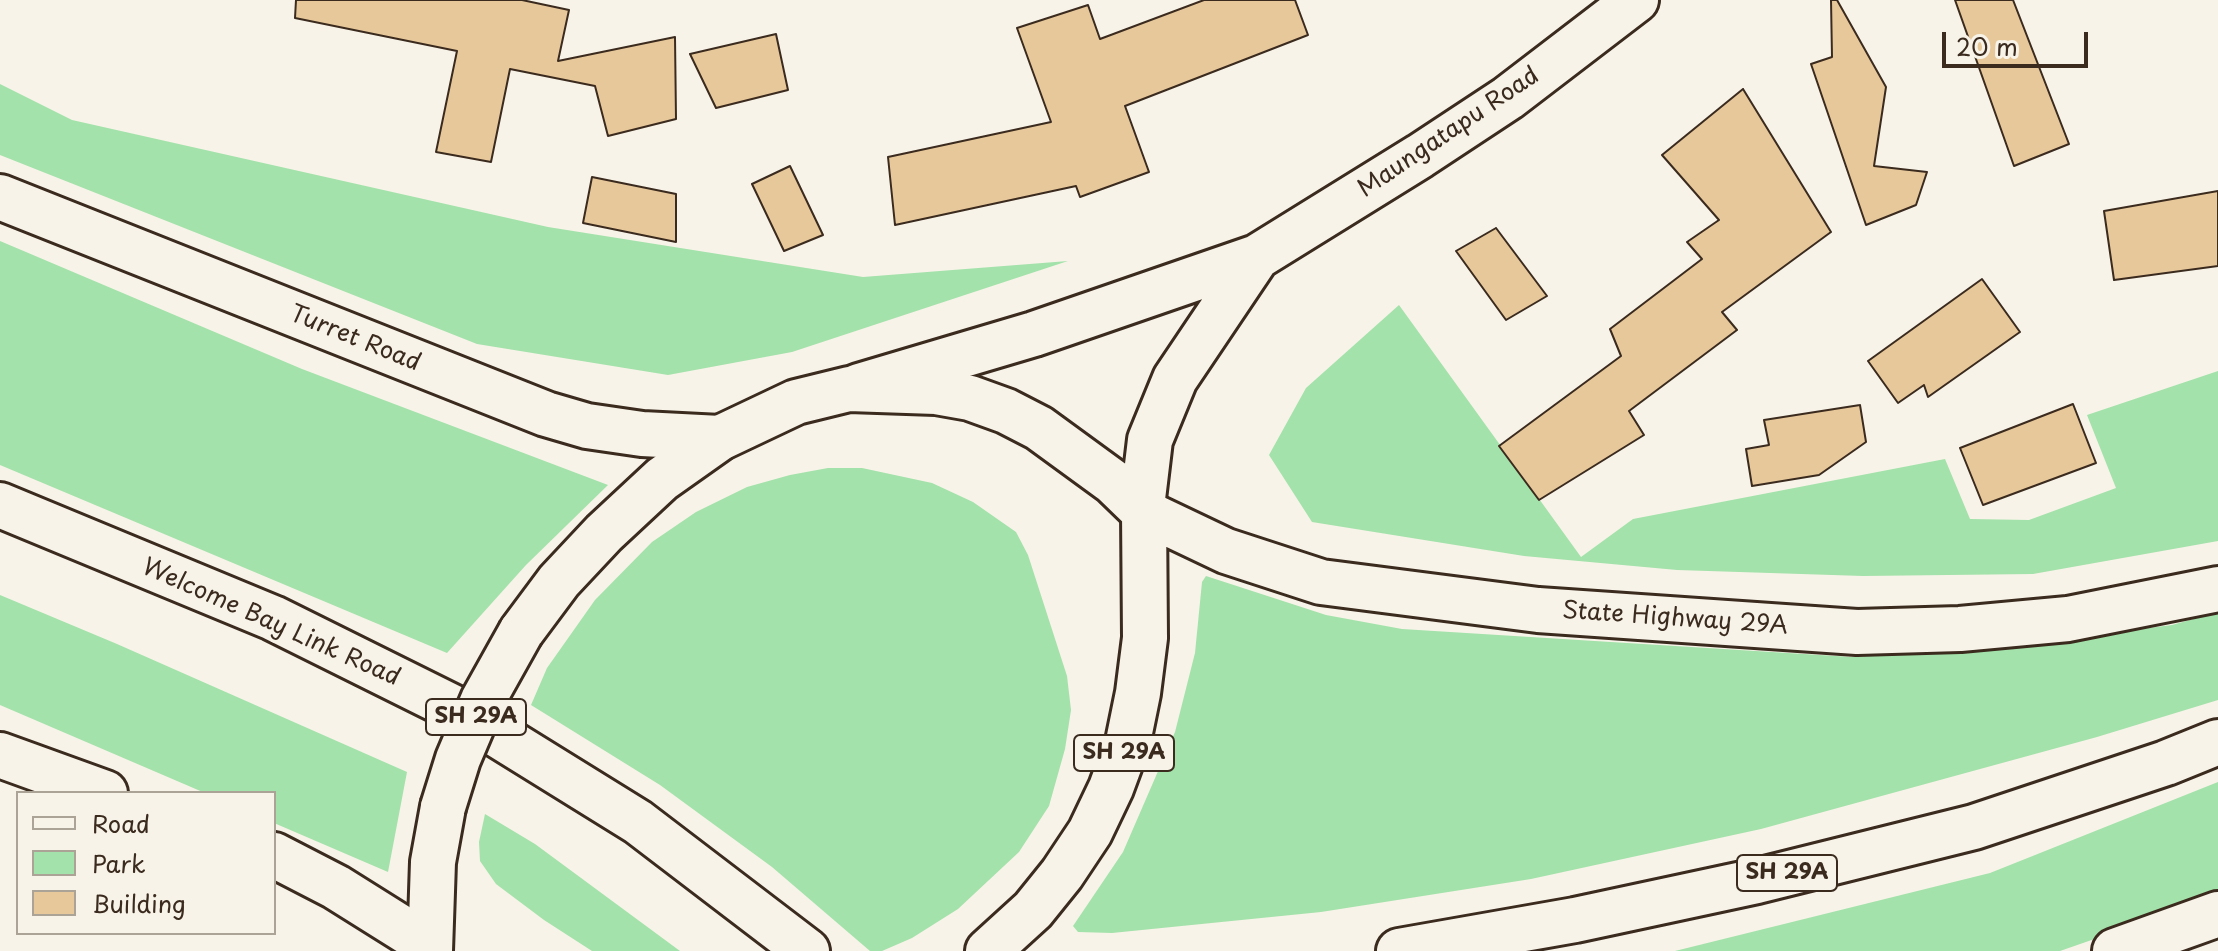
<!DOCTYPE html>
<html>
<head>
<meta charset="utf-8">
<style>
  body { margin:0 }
  #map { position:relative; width:2218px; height:951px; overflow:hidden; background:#f7f3e8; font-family:"Playpen Sans",sans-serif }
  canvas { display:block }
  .legend { position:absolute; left:16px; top:791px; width:260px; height:144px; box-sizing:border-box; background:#f7f3e8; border:2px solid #aca397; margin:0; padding:10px 14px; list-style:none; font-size:24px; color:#3b2a1e }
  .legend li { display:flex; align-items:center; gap:16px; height:40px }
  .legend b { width:40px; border:2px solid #aca397 }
  .scale { position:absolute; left:1942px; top:32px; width:146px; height:36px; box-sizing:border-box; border:4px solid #3b2a1e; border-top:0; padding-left:10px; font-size:24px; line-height:28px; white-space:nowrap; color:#3b2a1e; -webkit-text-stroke:6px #f7f3e8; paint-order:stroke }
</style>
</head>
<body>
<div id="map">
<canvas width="2218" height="951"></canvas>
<ul class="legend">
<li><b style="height:10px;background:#f7f3e8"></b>Road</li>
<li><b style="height:22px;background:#a3e2aa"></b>Park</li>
<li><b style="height:22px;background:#e7c89a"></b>Building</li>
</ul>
<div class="scale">20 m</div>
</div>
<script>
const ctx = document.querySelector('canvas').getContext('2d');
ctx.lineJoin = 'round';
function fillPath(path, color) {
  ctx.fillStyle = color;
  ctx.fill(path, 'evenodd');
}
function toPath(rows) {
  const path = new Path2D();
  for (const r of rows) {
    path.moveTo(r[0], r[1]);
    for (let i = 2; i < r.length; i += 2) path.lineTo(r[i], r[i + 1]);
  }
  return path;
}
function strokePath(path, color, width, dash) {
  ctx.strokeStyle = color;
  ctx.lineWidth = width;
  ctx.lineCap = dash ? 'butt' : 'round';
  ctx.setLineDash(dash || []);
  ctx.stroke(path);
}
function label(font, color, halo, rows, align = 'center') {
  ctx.font = font + ' "Playpen Sans",sans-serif';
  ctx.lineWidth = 6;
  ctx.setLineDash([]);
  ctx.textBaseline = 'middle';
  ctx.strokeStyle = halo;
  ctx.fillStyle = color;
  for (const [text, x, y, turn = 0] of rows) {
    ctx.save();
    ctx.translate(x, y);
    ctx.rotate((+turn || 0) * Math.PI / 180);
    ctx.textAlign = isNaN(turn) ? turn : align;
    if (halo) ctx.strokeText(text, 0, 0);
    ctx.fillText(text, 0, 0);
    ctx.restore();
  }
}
const green = toPath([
  [0,84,72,120,548,227,863,277,1068,261,792,352,668,375,477,344,0,155],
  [0,241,302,369,608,485,526,565,447,653,0,465],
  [1399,305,1581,557,1633,519,1945,459,1970,519,2029,520,2116,488,2087,415,2218,371,2218,541,2033,574,1863,576,1677,570,1524,556,1312,522,1269,455,1306,388],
  [828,468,862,468,932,483,973,502,1016,532,1028,555,1067,676,1071,710,1065,749,1049,806,1019,852,958,909,912,938,882,951,870,951,772,867,660,785,531,705,547,668,595,600,652,542,696,512,747,487,790,475],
  [1206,576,1326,615,1402,629,1852,657,1990,648,2172,625,2218,612,2218,700,2097,737,1761,829,1531,879,1321,912,1112,933,1078,932,1073,926,1123,852,1175,732,1195,653,1202,582],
  [0,595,117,644,407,772,388,872,274,823,274,793,205,793,0,705],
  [2218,782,2218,896,2060,951,1675,951,1990,873],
  [485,814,535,844,680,951,592,951,544,920,496,884,480,861,479,842]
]);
const building = toPath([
  [296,0,522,0,569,10,558,61,675,37,676,119,608,136,595,86,510,69,491,162,436,152,457,51,295,18,296,0],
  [1204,0,1295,0,1308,35,1125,106,1149,172,1080,197,1076,186,895,225,888,157,1051,122,1017,28,1088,5,1100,39,1204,0],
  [1831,0,1837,0,1886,87,1874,166,1927,172,1916,205,1866,225,1811,64,1832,57,1831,0],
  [1955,0,2013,0,2069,144,2014,166,1955,0],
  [776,34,788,90,716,108,690,54,776,34],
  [1743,89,1831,232,1722,312,1737,330,1629,411,1644,435,1539,500,1499,446,1621,356,1610,329,1702,259,1687,242,1719,220,1662,155,1743,89],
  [790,166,823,235,784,251,752,184,790,166],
  [592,177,676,194,676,242,583,223,592,177],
  [2218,191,2218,266,2114,280,2104,211,2218,191],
  [1496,228,1547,296,1506,320,1456,251,1496,228],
  [1982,279,2020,332,1928,397,1924,385,1898,403,1868,361,1982,279],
  [2073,404,2096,463,1983,505,1960,448,2073,404],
  [1860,405,1866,442,1819,475,1752,486,1746,449,1769,445,1764,420,1860,405]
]);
const minor = toPath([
  [2115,951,2218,914]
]);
const tertiary = toPath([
  [859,386,1034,334,1257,257,1420,156,1508,98,1636,0],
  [1142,507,1150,440,1175,379,1257,257]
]);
const secondary = toPath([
  [0,505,273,618,454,708,638,822,807,951]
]);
const primary = toPath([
  [0,197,546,414,587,426,642,434,720,438],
  [0,755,105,793],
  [274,855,336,887,430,946]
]);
const trunk = toPath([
  [1144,512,1226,551,1321,582,1538,610,1857,632,1960,629,2068,619,2218,589],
  [521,632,559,581,604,533,662,479,720,438,796,402,849,389,936,392,970,398,1006,411,1039,428,1113,482,1144,512,1145,638,1138,693,1128,742,1111,788,1090,832,1062,874,1033,910,988,951],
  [430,951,433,862,443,807],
  [1399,951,1575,920,1757,881,1974,827,2166,763,2218,742]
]);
const trunkBridge = toPath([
  [443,807,458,759,483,700,521,632]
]);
const shields = [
  [476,717,100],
  [1124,753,100],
  [1787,873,100]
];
const shieldNames = [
  ["SH 29A",476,717],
  ["SH 29A",1124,753],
  ["SH 29A",1787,873]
];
const streetNames = [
  ["Maungatapu Road",1449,133,-34],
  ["Turret Road",355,339,22],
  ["State Highway 29A",1675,619,4],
  ["Welcome Bay Link Road",271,623,24]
];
fillPath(green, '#a3e2aa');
fillPath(building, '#e7c89a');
strokePath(building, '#3b2a1e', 2);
strokePath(minor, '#3b2a1e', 50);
strokePath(tertiary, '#3b2a1e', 50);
strokePath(secondary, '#3b2a1e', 50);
strokePath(primary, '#3b2a1e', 50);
strokePath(trunk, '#3b2a1e', 50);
strokePath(minor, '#f7f3e8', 44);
strokePath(tertiary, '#f7f3e8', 44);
strokePath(secondary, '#f7f3e8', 44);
strokePath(primary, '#f7f3e8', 44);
strokePath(trunk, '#f7f3e8', 44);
strokePath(trunkBridge, '#3b2a1e', 50, []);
strokePath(trunkBridge, '#f7f3e8', 44);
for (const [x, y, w] of shields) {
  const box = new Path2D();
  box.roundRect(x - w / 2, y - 18, w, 36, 6);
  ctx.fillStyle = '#f7f3e8';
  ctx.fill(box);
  strokePath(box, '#3b2a1e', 2);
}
label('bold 22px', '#3b2a1e', null, shieldNames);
label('24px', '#3b2a1e', '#f7f3e8', streetNames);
</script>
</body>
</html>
